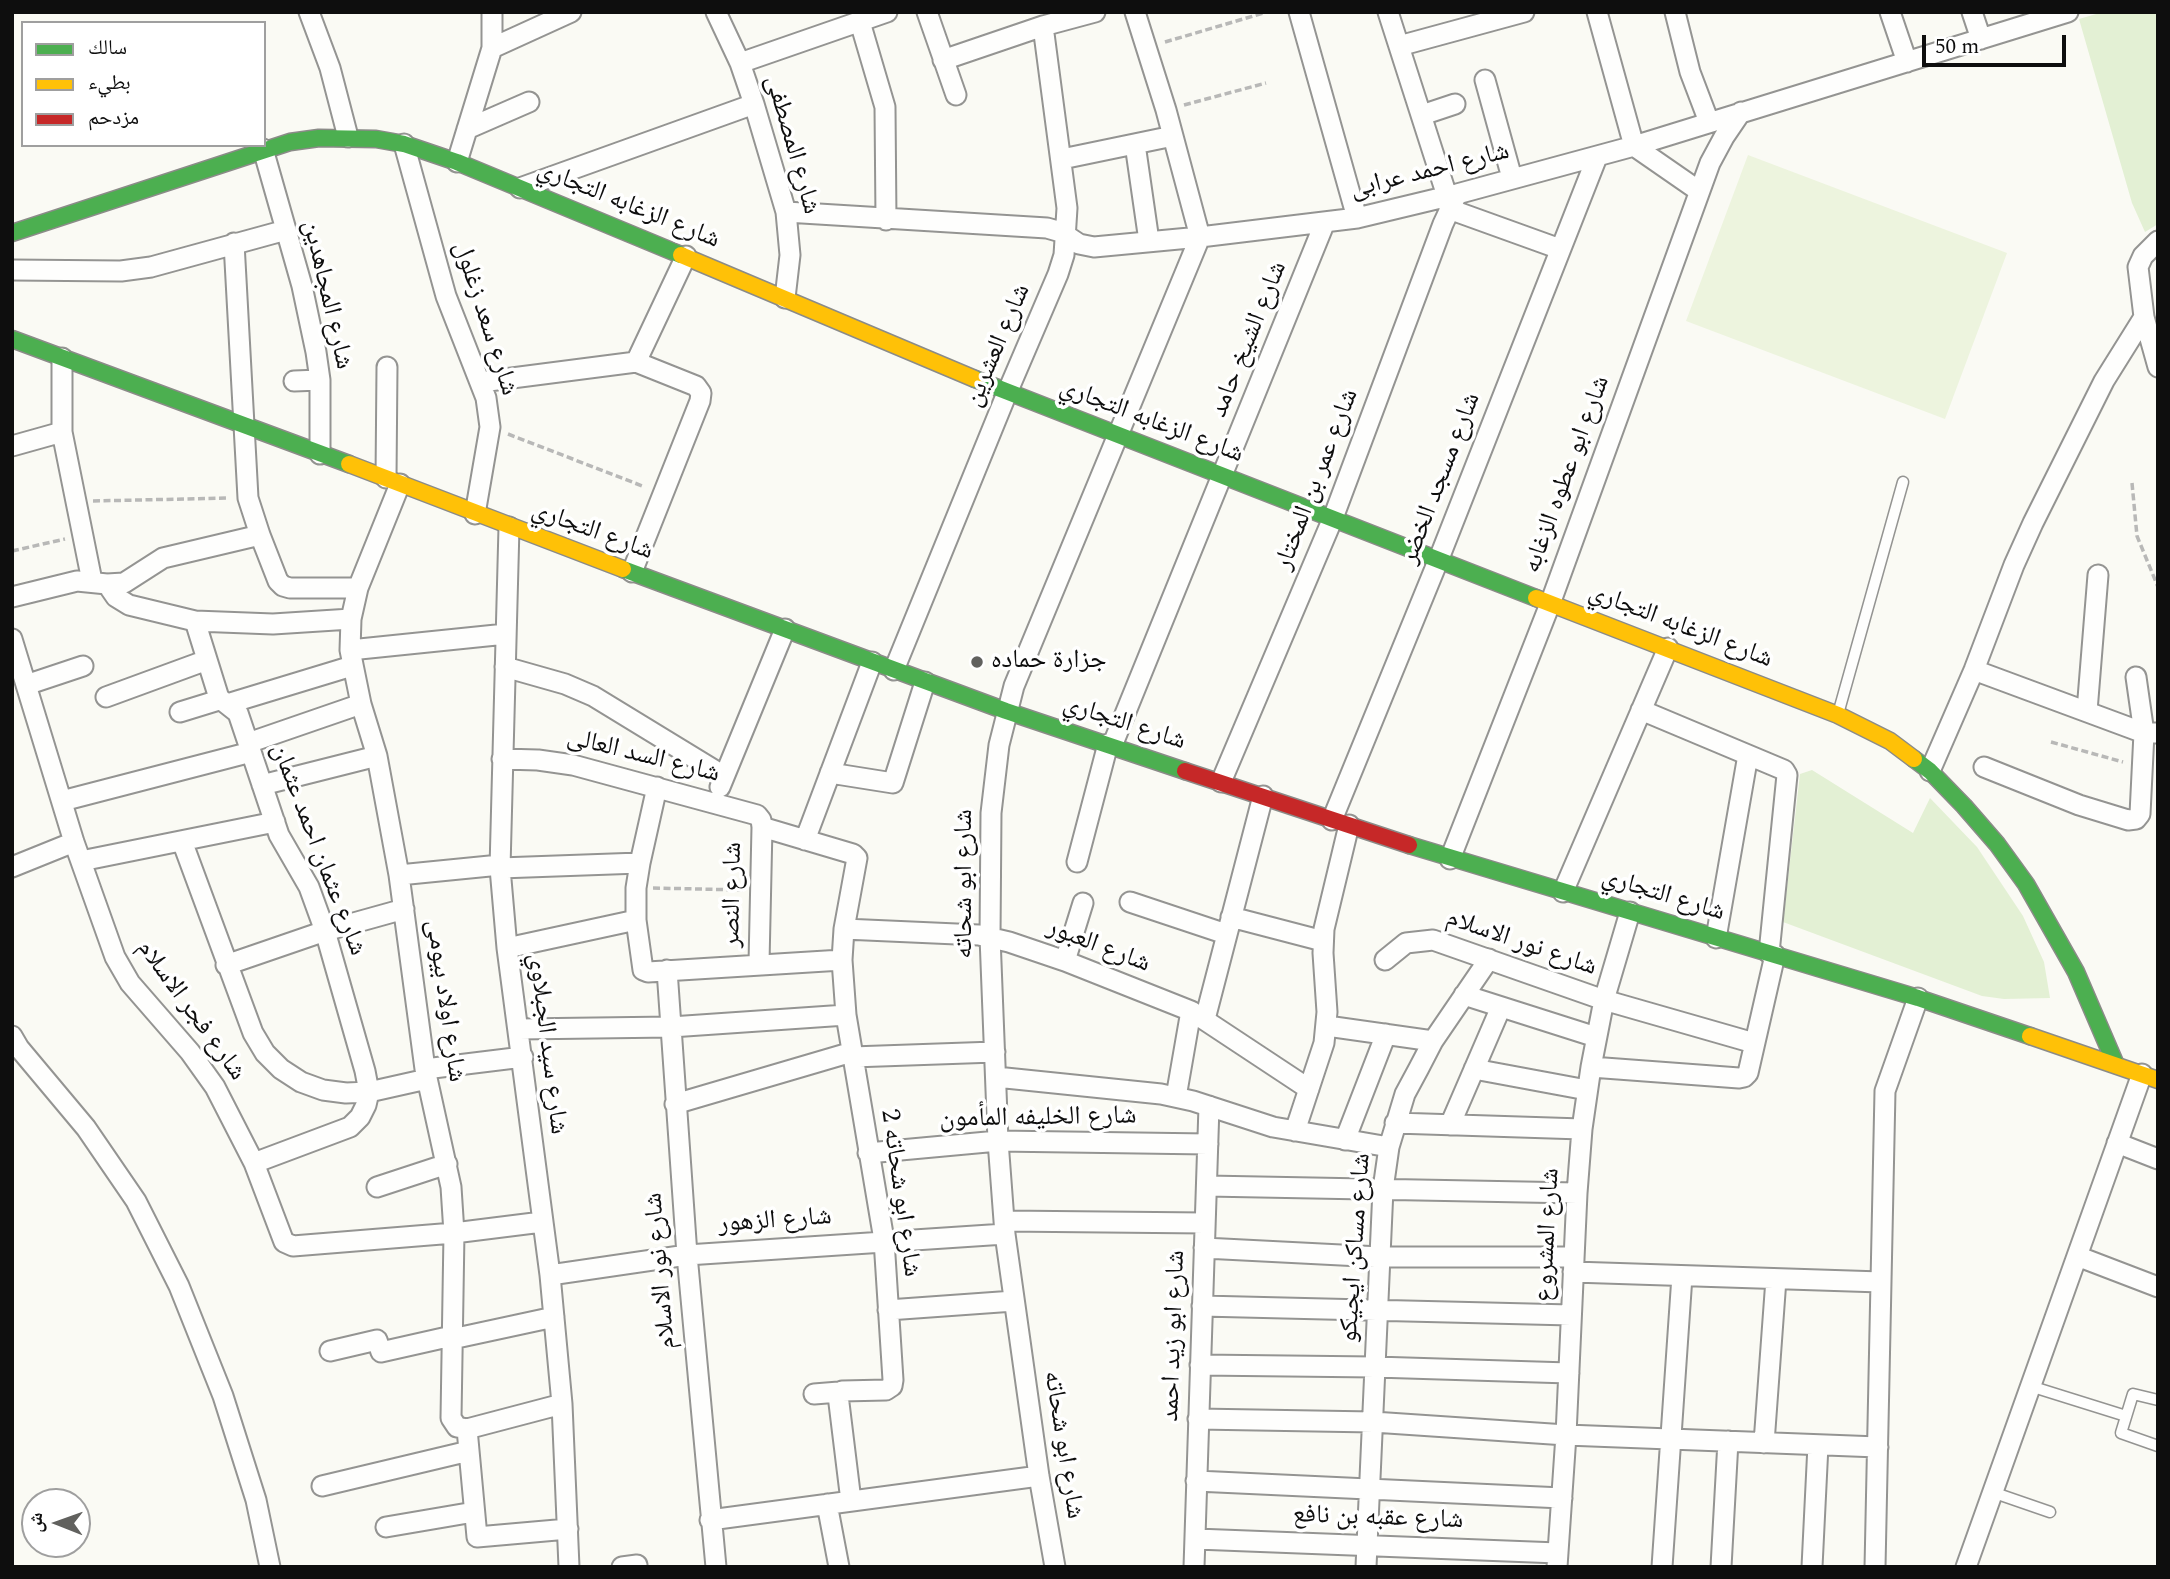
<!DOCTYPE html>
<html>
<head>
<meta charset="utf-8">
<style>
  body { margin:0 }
  #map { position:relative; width:2170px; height:1579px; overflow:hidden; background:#fafaf4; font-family:Spectral,"Noto Naskh Arabic",serif }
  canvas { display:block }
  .frame { position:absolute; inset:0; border:14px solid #0e0e0e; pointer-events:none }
  .legend { position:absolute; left:21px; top:21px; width:245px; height:126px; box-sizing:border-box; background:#fff; border:2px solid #9f9f9f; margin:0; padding:9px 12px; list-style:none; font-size:21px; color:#0e0e0e }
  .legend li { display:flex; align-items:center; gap:14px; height:35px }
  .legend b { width:35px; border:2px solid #9f9f9f }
  .north { position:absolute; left:21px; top:1488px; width:70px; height:70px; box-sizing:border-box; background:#fff; border:2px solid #9f9f9f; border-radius:50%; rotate:271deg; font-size:19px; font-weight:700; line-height:28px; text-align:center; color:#0e0e0e }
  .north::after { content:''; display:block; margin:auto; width:24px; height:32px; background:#61615e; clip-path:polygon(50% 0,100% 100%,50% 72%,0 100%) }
  .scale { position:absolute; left:1922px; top:35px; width:144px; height:32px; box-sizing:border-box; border:4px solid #0e0e0e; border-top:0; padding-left:9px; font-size:21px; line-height:24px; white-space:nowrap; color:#0e0e0e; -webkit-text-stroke:5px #fff; paint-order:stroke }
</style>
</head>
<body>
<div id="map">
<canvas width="2170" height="1579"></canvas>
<div class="frame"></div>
<ul class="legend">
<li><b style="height:9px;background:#4caf50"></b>سالك</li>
<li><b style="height:9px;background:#ffc107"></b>بطيء</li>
<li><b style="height:9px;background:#c62828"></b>مزدحم</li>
</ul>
<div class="north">ش</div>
<div class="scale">50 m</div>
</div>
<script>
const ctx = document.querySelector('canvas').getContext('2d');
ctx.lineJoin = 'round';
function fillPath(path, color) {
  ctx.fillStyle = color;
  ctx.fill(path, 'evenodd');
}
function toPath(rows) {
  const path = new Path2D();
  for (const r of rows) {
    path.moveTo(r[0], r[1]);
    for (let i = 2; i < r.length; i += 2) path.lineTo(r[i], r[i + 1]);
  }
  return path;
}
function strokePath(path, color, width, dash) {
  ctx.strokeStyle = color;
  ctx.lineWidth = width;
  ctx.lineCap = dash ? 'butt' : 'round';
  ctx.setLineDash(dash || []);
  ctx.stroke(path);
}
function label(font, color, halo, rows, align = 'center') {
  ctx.font = font + ' Spectral,"Noto Naskh Arabic",serif';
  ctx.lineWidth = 7;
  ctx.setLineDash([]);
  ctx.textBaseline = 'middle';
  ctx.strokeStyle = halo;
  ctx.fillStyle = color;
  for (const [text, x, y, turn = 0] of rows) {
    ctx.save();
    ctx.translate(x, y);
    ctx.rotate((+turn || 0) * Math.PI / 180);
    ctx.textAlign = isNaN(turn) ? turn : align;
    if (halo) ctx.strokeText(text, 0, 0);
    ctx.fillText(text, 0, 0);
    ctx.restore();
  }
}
const green = toPath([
  [2103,12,2158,12,2158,224,2145,232,2132,203,2079,19],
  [1812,770,1913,833,1930,798,1977,847,2023,916,2044,962,2050,998,2004,999,1982,996,1783,922,1800,774]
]);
const pitch = toPath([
  [1748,155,2007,253,1945,419,1686,321]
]);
const path = toPath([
  [1165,42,1267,12],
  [1184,105,1266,83],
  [508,434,645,487],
  [2132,483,2137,536,2158,587],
  [93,501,229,498],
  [12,551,65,539],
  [2051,742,2123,762],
  [653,888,743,890]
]);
const lane = toPath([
  [1838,714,1903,482],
  [2030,1386,2126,1416],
  [2158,1400,2133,1394,2121,1433,2158,1446],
  [1992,1492,2050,1512]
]);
const street = toPath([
  [309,12,330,68,348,137],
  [716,12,740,63,754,104,786,212,790,255,785,298],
  [927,12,956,95],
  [1299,12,1357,218],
  [1388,12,1447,196],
  [1597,12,1634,146,1699,191],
  [1675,12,1690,72,1709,122],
  [1890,12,1907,62],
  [1972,12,1981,39],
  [860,22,885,107,886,220],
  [1399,46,1524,12],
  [492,48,571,12],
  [943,60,1043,26,1095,12],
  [740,63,887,12],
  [1485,80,1512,178],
  [1422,115,1455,104],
  [467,129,529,102],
  [404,144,446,296,486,398,490,427,475,514],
  [1135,144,1149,241],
  [263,149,302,286,316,352,320,380,320,454],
  [1062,159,1173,136],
  [457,162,492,48,492,12],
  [520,188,754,104],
  [1449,209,1560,249],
  [786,212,1047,228,1061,232,1079,244,1094,247,1200,237,1357,218,1457,194,1634,146,2068,12],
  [234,243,248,498,260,535,278,581,283,586,290,588,358,588],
  [12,270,121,271,151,267,286,230],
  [2144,317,2158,367],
  [62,358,62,432,92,581],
  [294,381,320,380],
  [481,382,636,362,686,256],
  [12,446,62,432],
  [386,478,387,367],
  [400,484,358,588,351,619,350,650,361,704,377,756,399,875,425,1069,451,1187,454,1233,451,1418,457,1427,467,1429,562,1404],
  [509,527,500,868,507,948,550,1275,562,1404,569,1567],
  [632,572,700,401,701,393,696,386,636,362],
  [107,584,116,597,129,605,195,621,273,624,351,619],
  [12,597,77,581,107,584,124,583,163,558,260,535],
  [195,621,219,698,238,713,279,835,309,887,325,931,365,1071,369,1092,366,1105,360,1117,350,1127,254,1163],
  [12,639,74,842,115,957,130,983,190,1052,215,1087,254,1163,284,1242,293,1246,454,1233,542,1222],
  [350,650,506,634],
  [505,667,565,684,593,696,724,776],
  [894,670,1007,393,1058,274,1064,255,1067,208,1043,26],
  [1974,670,2144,733,2158,733],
  [26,685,83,666],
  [106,697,207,660],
  [227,704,352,666],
  [1641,710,1784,770,1787,775,1769,953],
  [2087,711,2098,575],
  [180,712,219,700],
  [248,743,361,704],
  [1112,746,1325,222],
  [502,759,538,760,573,765,757,815,761,820,762,827,759,963],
  [1984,767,2079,805,2128,820,2136,819,2140,814,2144,733,2136,677],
  [1930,771,1974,670,2014,565,2033,523,2104,381,2144,317,2138,267,2143,256,2158,241],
  [830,773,893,783,925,682],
  [1221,782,1333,518,1443,224,1457,194],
  [262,785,377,756],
  [657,787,640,863,636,888,636,920,643,970,648,972,842,960],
  [720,787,785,629],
  [62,801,251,752],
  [1332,820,1438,561,1597,157],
  [762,827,853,854,857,858,844,929,842,960,846,1015,884,1240,893,1380,892,1386,886,1390,842,1391,838,1395,851,1501],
  [805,840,872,662],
  [182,841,253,1033,265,1053,281,1069,301,1082,323,1090,346,1093,369,1092,427,1079],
  [1450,859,1550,604,1710,163,1724,137,1741,112],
  [81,861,275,822],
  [1077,862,1108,744],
  [12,867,74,842],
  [500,868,640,863],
  [399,875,500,865],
  [1563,892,1668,648],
  [1130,902,1226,934],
  [1231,917,1323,941],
  [844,929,979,935,1009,942,1065,961,1191,1011,1309,1089],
  [1716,938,1748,755],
  [507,948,636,920],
  [1385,960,1406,943,1433,940,1604,1000,1754,1043],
  [1065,961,1083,903],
  [226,965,325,931,404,909],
  [667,970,687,1255,716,1567],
  [1464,995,1596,1037],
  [1205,1019,1263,796],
  [1327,1026,1433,1041],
  [519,1029,671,1027,846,1015],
  [12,1036,19,1048,86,1128,136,1201,179,1286,223,1396,256,1500,270,1567],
  [852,1057,995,1052],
  [1591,1067,1739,1078,1744,1077,1748,1073,1775,955],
  [425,1069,523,1057],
  [1474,1069,1587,1090],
  [996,1077,1161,1094,1193,1101,1273,1127,1389,1147],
  [1176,1097,1191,1011],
  [675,1104,852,1052],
  [1395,1123,1582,1129],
  [1450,1125,1501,1007],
  [1295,1131,1324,1043,1327,1012,1323,953,1324,929,1349,825],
  [1345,1140,1386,1034],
  [2117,1143,2158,1159],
  [868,1153,998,1141,1208,1144],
  [1207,1186,1577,1193],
  [377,1187,447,1164],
  [1004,1221,1205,1223],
  [1204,1248,1380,1257,1574,1257],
  [2077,1256,2158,1287],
  [1573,1272,1881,1282],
  [550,1275,687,1255,1005,1234],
  [1202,1306,1571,1315],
  [888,1310,1014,1301],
  [452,1339,554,1317],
  [330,1351,377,1340,381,1352,452,1336],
  [1200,1365,1375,1367,1569,1373],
  [814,1394,839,1392],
  [1198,1419,1373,1422,1566,1435,1878,1447],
  [467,1429,477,1537,568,1529],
  [1764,1443,1776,1279],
  [1196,1481,1562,1498],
  [322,1486,469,1451],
  [827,1504,839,1567],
  [710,1520,1039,1476],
  [386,1527,474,1512],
  [1196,1539,1558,1553],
  [622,1567,637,1565],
  [1055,1567,1039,1476,1005,1234,998,1141,990,937,991,813,999,745,1014,686,1200,237,1166,110,1135,12],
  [1194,1567,1209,1106],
  [1366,1567,1383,1189,1389,1147,1405,1094,1419,1068,1433,1041,1489,959],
  [1557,1567,1566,1435,1577,1193,1582,1129,1591,1067,1604,1000,1630,912],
  [1662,1567,1682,1276],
  [1721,1567,1728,1441],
  [1812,1567,1818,1445],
  [1875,1567,1885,1091,1918,998],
  [1966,1567,2142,1074]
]);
const fast = toPath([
  [12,233,290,142,319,138,376,139,404,144,457,162,681,255],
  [12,339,349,464],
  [975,379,1536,598],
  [623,569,1006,711,1185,771],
  [1914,759,1930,771,1964,806,1997,844,2026,884,2076,972,2116,1065],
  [1409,845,1918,998,2030,1036]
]);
const slow = toPath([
  [681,255,975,379],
  [349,464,623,569],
  [1536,598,1838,715,1890,741,1914,759],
  [2030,1036,2158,1080]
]);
const jam = toPath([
  [1185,771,1409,845]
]);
const markers = [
  [977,662,7,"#61615e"]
];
const streetNames = [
  ["شارع المصطفى",791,145,74],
  ["شارع احمد عرابى",1430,172,-14],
  ["شارع الزغابه التجاري",628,206,22],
  ["شارع المجاهدين",326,295,77],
  ["شارع سعد زغلول",484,319,72],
  ["شارع الشيخ حامد",1250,340,-68],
  ["شارع العشرين",999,346,-67],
  ["شارع الزغابه التجاري",1151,422,21],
  ["شارع ابو عطوه الزغابه",1568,475,-70],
  ["شارع مسجد الخضر",1442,479,-69],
  ["شارع عمر بن المختار",1318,480,-69],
  ["شارع التجاري",592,532,20],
  ["شارع الزغابه التجاري",1680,627,21],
  ["شارع التجاري",1124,724,18],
  ["شارع السد العالى",643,757,14],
  ["شارع عثمان احمد عثمان",317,850,69],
  ["شارع ابو شحاته",966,884,-90],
  ["شارع النصر",734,895,-89],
  ["شارع التجاري",1663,896,17],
  ["شارع نور الاسلام",1521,944,19],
  ["شارع العبور",1098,947,21],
  ["شارع اولاد بيومى",444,1001,82],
  ["شارع فجر الاسلام",190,1011,54],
  ["شارع سيد الجبلاوي",546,1044,83],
  ["شارع الخليفه المأمون",1038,1119,-1],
  ["شارع ابو شحاته 2",899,1193,82],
  ["شارع الزهور",775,1222,-4],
  ["شارع المشروع",1549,1235,-87],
  ["شارع مساكن ايجيكو",1357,1248,-86],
  ["شارع نور الاسلام",662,1271,-95],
  ["شارع ابو زيد احمد",1175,1336,-88],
  ["شارع ابو شحاته",1062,1445,81],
  ["شارع عقبه بن نافع",1378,1519,2]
];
const poiNames = [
  ["جزارة حماده",991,662]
];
fillPath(green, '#e3f0d4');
fillPath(pitch, '#edf4de');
strokePath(lane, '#949492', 13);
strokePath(street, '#949492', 23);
strokePath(fast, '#8b8b88', 19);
strokePath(slow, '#8b8b88', 19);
strokePath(jam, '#8b8b88', 19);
strokePath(path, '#b8b8b7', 3.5, [7, 3.5]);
strokePath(lane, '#fefefd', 10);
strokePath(street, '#fefefd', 19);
strokePath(fast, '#4caf50', 16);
strokePath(slow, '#ffc107', 16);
strokePath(jam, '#c62828', 16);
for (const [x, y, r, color] of markers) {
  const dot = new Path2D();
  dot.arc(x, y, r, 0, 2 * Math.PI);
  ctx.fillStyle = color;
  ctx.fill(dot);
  strokePath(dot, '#fff', 2.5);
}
label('26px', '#0e0e0e', '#fff', streetNames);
label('26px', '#0e0e0e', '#fff', poiNames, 'left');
</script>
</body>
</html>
